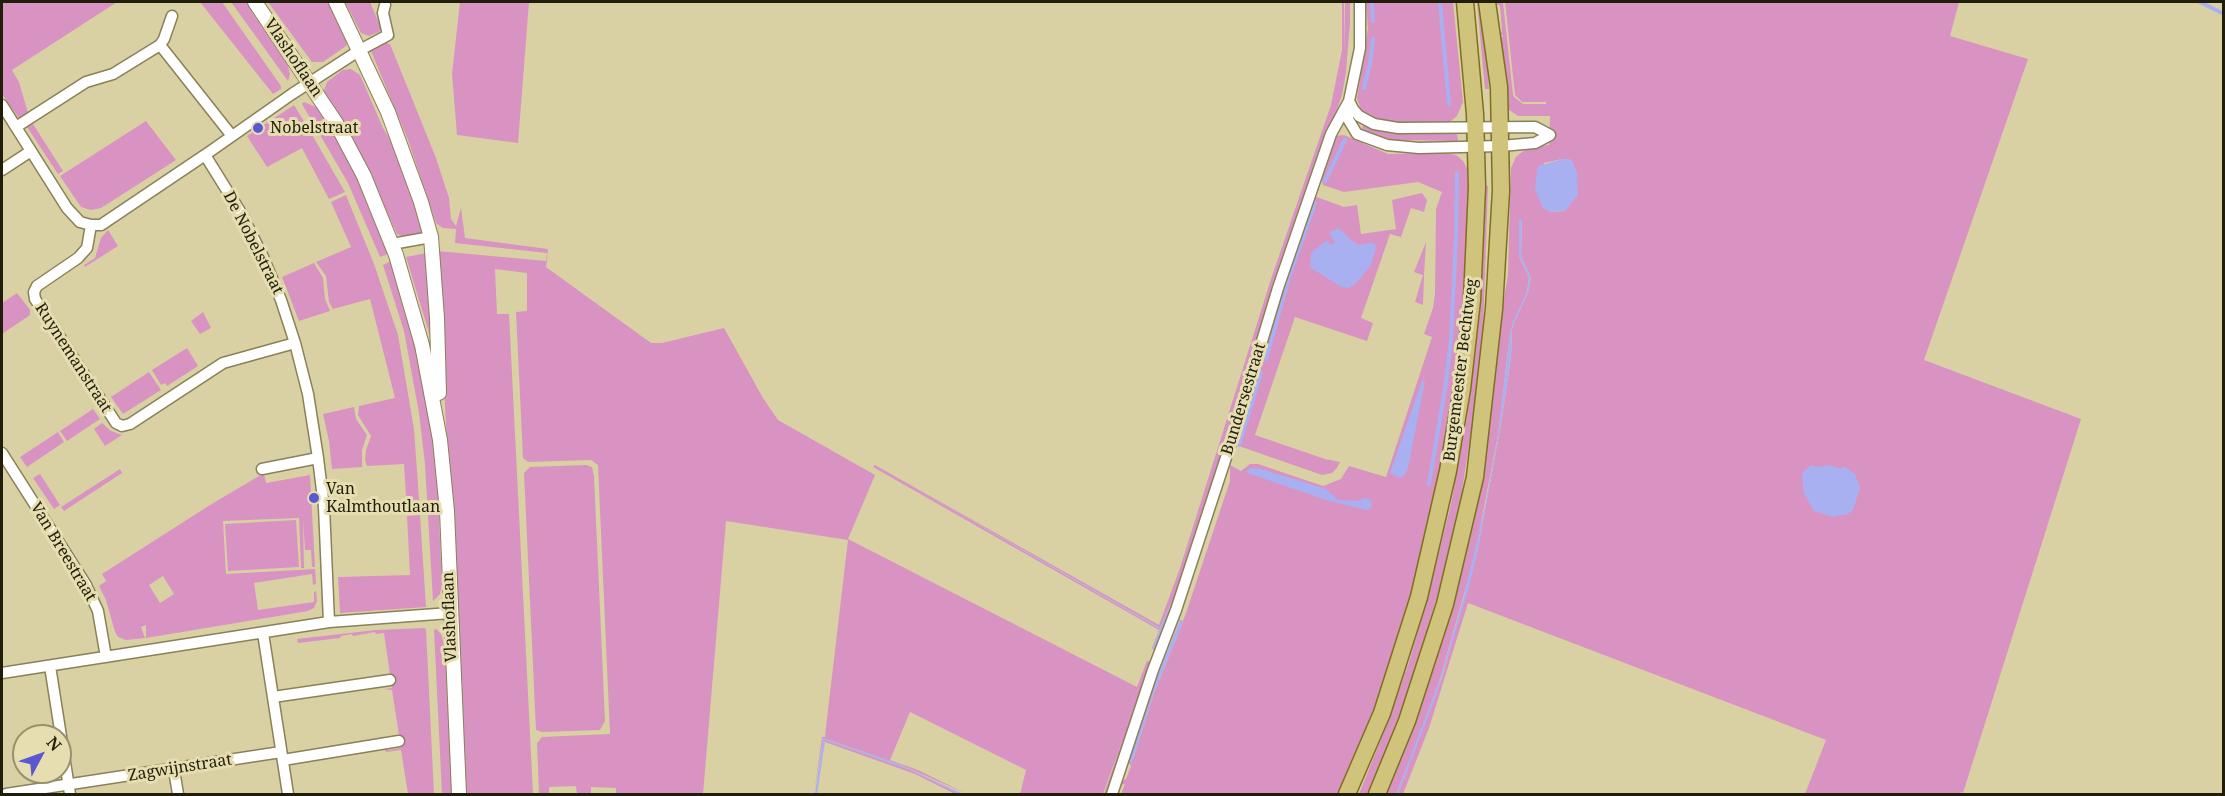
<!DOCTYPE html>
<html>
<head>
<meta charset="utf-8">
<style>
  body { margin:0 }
  #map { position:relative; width:2225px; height:796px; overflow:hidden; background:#d9d1a4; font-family:"Noto Serif",serif }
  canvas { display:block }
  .frame { position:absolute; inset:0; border:3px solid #201d0b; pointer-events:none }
  .north { position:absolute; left:12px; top:724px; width:60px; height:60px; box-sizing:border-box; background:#e6deb0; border:2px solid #97916e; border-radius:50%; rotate:49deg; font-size:16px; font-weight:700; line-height:24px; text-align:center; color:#201d0b }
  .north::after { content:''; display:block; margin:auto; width:21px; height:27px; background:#5a58d0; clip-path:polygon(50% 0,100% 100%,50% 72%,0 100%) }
</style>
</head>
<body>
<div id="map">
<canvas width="2225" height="796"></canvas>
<div class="frame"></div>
<div class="north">N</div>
</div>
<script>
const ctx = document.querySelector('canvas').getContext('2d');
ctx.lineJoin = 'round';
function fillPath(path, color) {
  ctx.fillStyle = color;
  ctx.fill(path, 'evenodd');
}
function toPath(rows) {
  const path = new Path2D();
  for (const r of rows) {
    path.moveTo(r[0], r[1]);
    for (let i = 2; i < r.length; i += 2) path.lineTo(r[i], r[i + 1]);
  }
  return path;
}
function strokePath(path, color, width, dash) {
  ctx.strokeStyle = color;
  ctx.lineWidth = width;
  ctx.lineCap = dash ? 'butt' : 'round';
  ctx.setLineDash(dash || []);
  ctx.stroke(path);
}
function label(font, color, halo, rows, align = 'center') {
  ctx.font = font + ' "Noto Serif",serif';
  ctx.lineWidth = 6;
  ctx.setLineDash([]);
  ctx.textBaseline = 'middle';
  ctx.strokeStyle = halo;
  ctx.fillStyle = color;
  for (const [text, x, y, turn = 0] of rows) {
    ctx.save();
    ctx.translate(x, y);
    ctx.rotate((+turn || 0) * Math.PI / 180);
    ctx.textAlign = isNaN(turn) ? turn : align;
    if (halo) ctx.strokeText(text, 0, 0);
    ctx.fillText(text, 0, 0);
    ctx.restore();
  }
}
const green = toPath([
  [2,2,117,2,12,70,19,82,28,113,19,118,2,94],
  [200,2,222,2,281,86,281,89,273,94],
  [231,2,248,2,253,14,287,63,290,74,288,81],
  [268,2,330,2,348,41,346,46,323,62,312,62],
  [345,2,370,2,381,28,379,32,369,36,361,33],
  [460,2,529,2,518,143,457,135,452,74],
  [1342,2,1344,2,1344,53,1345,2,1350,2,1350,22,1346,72,1342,95,1294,233,1157,654,1152,648,1159,630,873,467,875,465,1159,625,1180,568,1271,279,1331,105,1342,50],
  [876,466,1160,628,1174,597,1155,648,1153,648,1160,629],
  [1366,2,1453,2,1463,102,1457,116,1451,121,1444,124,1406,125,1369,117,1361,109,1357,99,1368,29],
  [1477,2,1481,2,1484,20,1489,89,1485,89],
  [1493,2,1503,2,1513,94,1514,97,1523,104,1546,104,1546,102,1522,102,1515,95,1505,2,1959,2,1950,36,2028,59,1924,360,2081,419,1963,793,1961,792,1960,794,1805,794,1826,740,1468,603,1429,728,1403,794,1398,794,1442,678,1477,553,1501,424,1511,357,1512,328,1528,292,1531,278,1521,256,1522,220,1520,219,1519,256,1529,278,1527,291,1510,334,1498,435,1474,559,1439,682,1409,762,1396,794,1383,794,1412,721,1498,338,1508,274,1511,168,1516,157,1522,152,1532,147,1549,145,1550,116,1518,116,1508,109,1504,102,1498,37,1501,39,1503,36,1500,34,1502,31,1500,6],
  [1562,159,1565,211,1550,212,1544,163],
  [386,38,388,44,390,44,436,158,449,198,451,219,456,226,461,208,465,238,548,249,546,267,651,343,662,343,724,328,763,398,778,420,875,475,848,539,1137,687,1147,661,1151,662,1109,794,1104,794,1124,736,1103,794,1020,794,1026,770,910,712,890,760,918,770,967,794,899,764,823,738,814,794,822,737,825,737,826,727,848,540,726,521,703,794,616,794,616,788,591,787,591,794,577,794,576,786,549,787,549,794,539,794,537,743,542,737,610,734,598,465,591,460,528,462,523,458,516,312,527,311,527,273,495,269,497,314,509,314,533,794,465,794,437,251,546,261,547,253,455,243,456,229,443,228,436,223,408,140,371,51,371,47],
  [351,69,360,75,383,128,398,152,423,231,421,234,404,237,397,234,369,172,326,97,324,90,327,82,343,70],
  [304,102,316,107,334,133,355,172,391,253,380,257,348,183,302,104],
  [294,105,311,133,345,192,329,199,302,148,267,167,247,136],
  [146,121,176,160,101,208,91,210,81,207,60,176],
  [33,124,63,171,58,174,27,127],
  [1364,124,1457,132,1458,141,1394,140,1378,137,1361,130],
  [1344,135,1388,154,1446,153,1456,155,1463,161,1469,172,1465,325,1423,568,1345,794,1121,794,1125,784,1121,785,1118,794,1115,794,1118,783,1126,779,1131,766,1126,758,1175,620,1179,619,1183,621,1186,613,1230,481,1230,465,1241,471,1250,464,1258,464,1323,486,1341,479,1349,466,1386,477,1432,337,1424,334,1433,308,1435,293,1436,209,1442,192,1418,182,1344,192,1323,185,1321,179,1335,136],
  [1179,620,1183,622,1154,693,1132,763,1153,684],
  [1483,185,1488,186,1482,361,1462,491,1439,590,1409,689,1369,794,1359,794,1388,722,1410,659,1429,593,1451,504,1467,418,1475,348,1481,273],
  [1422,193,1427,200,1424,212,1411,208,1401,237,1390,234,1361,318,1373,323,1367,341,1295,317,1255,435,1325,459,1340,462,1337,468,1332,473,1322,475,1236,445,1276,308,1314,196,1344,207,1357,205,1361,234,1396,229,1392,200],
  [346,195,374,264,398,335,414,429,420,513,407,513,404,464,367,466,365,460,366,450,371,436,358,415,359,406,395,398,370,299,333,309,329,302,326,276,316,262,351,247,331,202],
  [108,230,118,246,85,267,84,265,95,258,101,238],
  [1426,242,1424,275,1423,305,1415,302,1423,275,1414,272],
  [426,253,430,336,406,257],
  [393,260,429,400,437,476,442,584,440,594,433,601,425,464,419,413,404,331,383,265],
  [314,263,323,278,325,299,330,311,299,321,282,277],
  [17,293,30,310,30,315,2,334,2,303],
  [203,312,211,328,200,334,191,321],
  [187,348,198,366,167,386,165,383,161,385,152,370],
  [149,372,161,390,123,414,111,397],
  [354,407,356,419,367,435,362,450,362,467,332,469,329,441,323,414],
  [93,409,100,419,67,441,60,431],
  [102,423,111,431,122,435,105,446,94,429],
  [58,432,64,442,27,467,20,457],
  [586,465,592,467,594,476,605,721,600,730,542,732,536,730,524,473,530,467],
  [120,469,122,473,64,511,61,507],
  [264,473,266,483,310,475,315,567,312,567,311,550,305,550,303,520,304,568,301,568,299,518,223,521,226,574,315,569,316,584,313,585,312,574,254,583,258,610,314,602,314,592,316,591,317,601,314,608,308,611,146,638,146,625,141,627,145,638,126,640,118,637,115,632,106,600,99,586,106,581,102,574,210,505],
  [163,576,174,594,160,603,149,585],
  [40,474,60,505,54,509,33,478],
  [420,515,426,607,340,613,338,577,410,575,407,516],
  [296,520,299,567,228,571,225,524],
  [424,628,426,629,434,794,408,794,401,750,386,752,384,748,388,750,401,748,392,690,384,689,392,688,384,633,376,634,375,632,353,636,352,634,341,636,340,638,298,643,297,639,376,630],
  [436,629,441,634,445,647,452,794,442,794,434,630],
  [825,740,913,771,959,794,955,794,915,774,825,742,817,794]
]);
const water = toPath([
  [1562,159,1570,159,1573,162,1577,173,1578,195,1565,211,1550,212,1543,208,1535,189,1538,166],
  [1519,219,1522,219,1521,256,1531,278,1528,292,1512,328,1511,357,1501,424,1477,553,1469,587,1436,696,1398,794,1396,794,1439,682,1464,596,1485,506,1498,435,1510,334,1512,324,1527,291,1529,278,1519,256],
  [1338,228,1352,241,1359,245,1371,243,1375,244,1376,248,1371,265,1357,282,1349,288,1341,287,1310,267,1311,253,1327,240,1331,245,1335,242,1329,233],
  [1422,381,1425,381,1408,468,1404,476,1399,478,1390,473],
  [1811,465,1818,467,1829,465,1838,468,1845,467,1855,474,1860,488,1853,510,1848,514,1833,517,1814,511,1804,494,1802,476,1803,472],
  [875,466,1160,628,1174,597,1155,649,1153,648,1160,629],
  [1251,468,1261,469,1326,489,1338,500,1357,501,1365,498,1369,499,1372,504,1371,508,1367,510,1326,500,1245,472],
  [1180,620,1183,622,1154,693,1132,763,1129,762,1147,702],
  [823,738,899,764,963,794,959,794,913,771,825,740,817,794,815,794]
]);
const stream = toPath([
  [1372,2,1373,21],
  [1440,2,1449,104],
  [2200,2,2224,14],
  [1364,88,1370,63,1373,39],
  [1325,181,1345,140],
  [1266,359,1288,280,1315,203],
  [1239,445,1261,373],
  [1429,484,1445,389,1451,339,1456,237,1457,173]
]);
const minor = toPath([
  [160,45,164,39,172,16],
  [1349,101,1353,109,1359,116,1374,124,1398,128,1535,127,1550,135],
  [1349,104,1348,119,1357,134,1387,145,1419,148,1501,146,1535,143,1550,135],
  [2,105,67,208,80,222,91,225,101,225,205,155],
  [16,127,86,82,113,74,160,45,232,136],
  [2,170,31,151],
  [91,225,87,248,78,258,37,286,34,292,35,299,116,423,122,426,130,424,223,363,295,343],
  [392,244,431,237],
  [2,453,86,585,98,611,106,657],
  [262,469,318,458],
  [329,622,324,507,318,458,308,394,295,343,281,300,263,257,241,213,205,155,292,94,360,50,388,35,383,13,385,5],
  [263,633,288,794],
  [50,666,70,794],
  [2,673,329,622,450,613],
  [273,697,390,680],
  [283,760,399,741],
  [174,770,178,794],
  [6,794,281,752],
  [1112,794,1153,670,1176,610,1237,424,1278,288,1331,134,1349,101,1360,48,1360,2]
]);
const tertiary = toPath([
  [255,2,336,123,364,176,396,255,422,345,440,440,447,511,459,794],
  [336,2,388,112,421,202,431,237,437,318,439,393]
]);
const primary = toPath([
  [1347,794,1382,713,1419,597,1448,471,1462,389,1472,300,1477,187,1475,114,1465,2],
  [1377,794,1407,721,1445,604,1475,477,1494,309,1501,191,1499,87,1487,2]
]);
const markers = [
  [258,128,6,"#5a58d0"],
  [314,498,6,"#5a58d0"]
];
const streetNames = [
  ["Vlashoflaan",293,58,56],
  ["De Nobelstraat",253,243,63],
  ["Ruynemanstraat",73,358,57],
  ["Burgemeester Bechtweg",1461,370,-83],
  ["Bundersestraat",1244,399,-73],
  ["Van Breestraat",63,552,59],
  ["Vlashoflaan",450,617,-92],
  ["Zagwijnstraat",180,768,-9]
];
const poiNames = [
  ["Nobelstraat",270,128],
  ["Van",326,489],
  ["Kalmthoutlaan",326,507]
];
fillPath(green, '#d893c2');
fillPath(water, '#a9b0f1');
strokePath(stream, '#a9b0f1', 4);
strokePath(minor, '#898157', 13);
strokePath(tertiary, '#898157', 16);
strokePath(primary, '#7e701d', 19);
strokePath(minor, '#fff', 10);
strokePath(tertiary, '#fff', 14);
strokePath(primary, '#d0c47d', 16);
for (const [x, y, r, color] of markers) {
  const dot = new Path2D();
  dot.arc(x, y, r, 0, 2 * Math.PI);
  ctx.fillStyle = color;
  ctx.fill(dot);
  strokePath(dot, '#e6deb0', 2);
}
label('16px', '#201d0b', '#e6deb0', streetNames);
label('16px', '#201d0b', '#e6deb0', poiNames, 'left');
</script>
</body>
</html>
